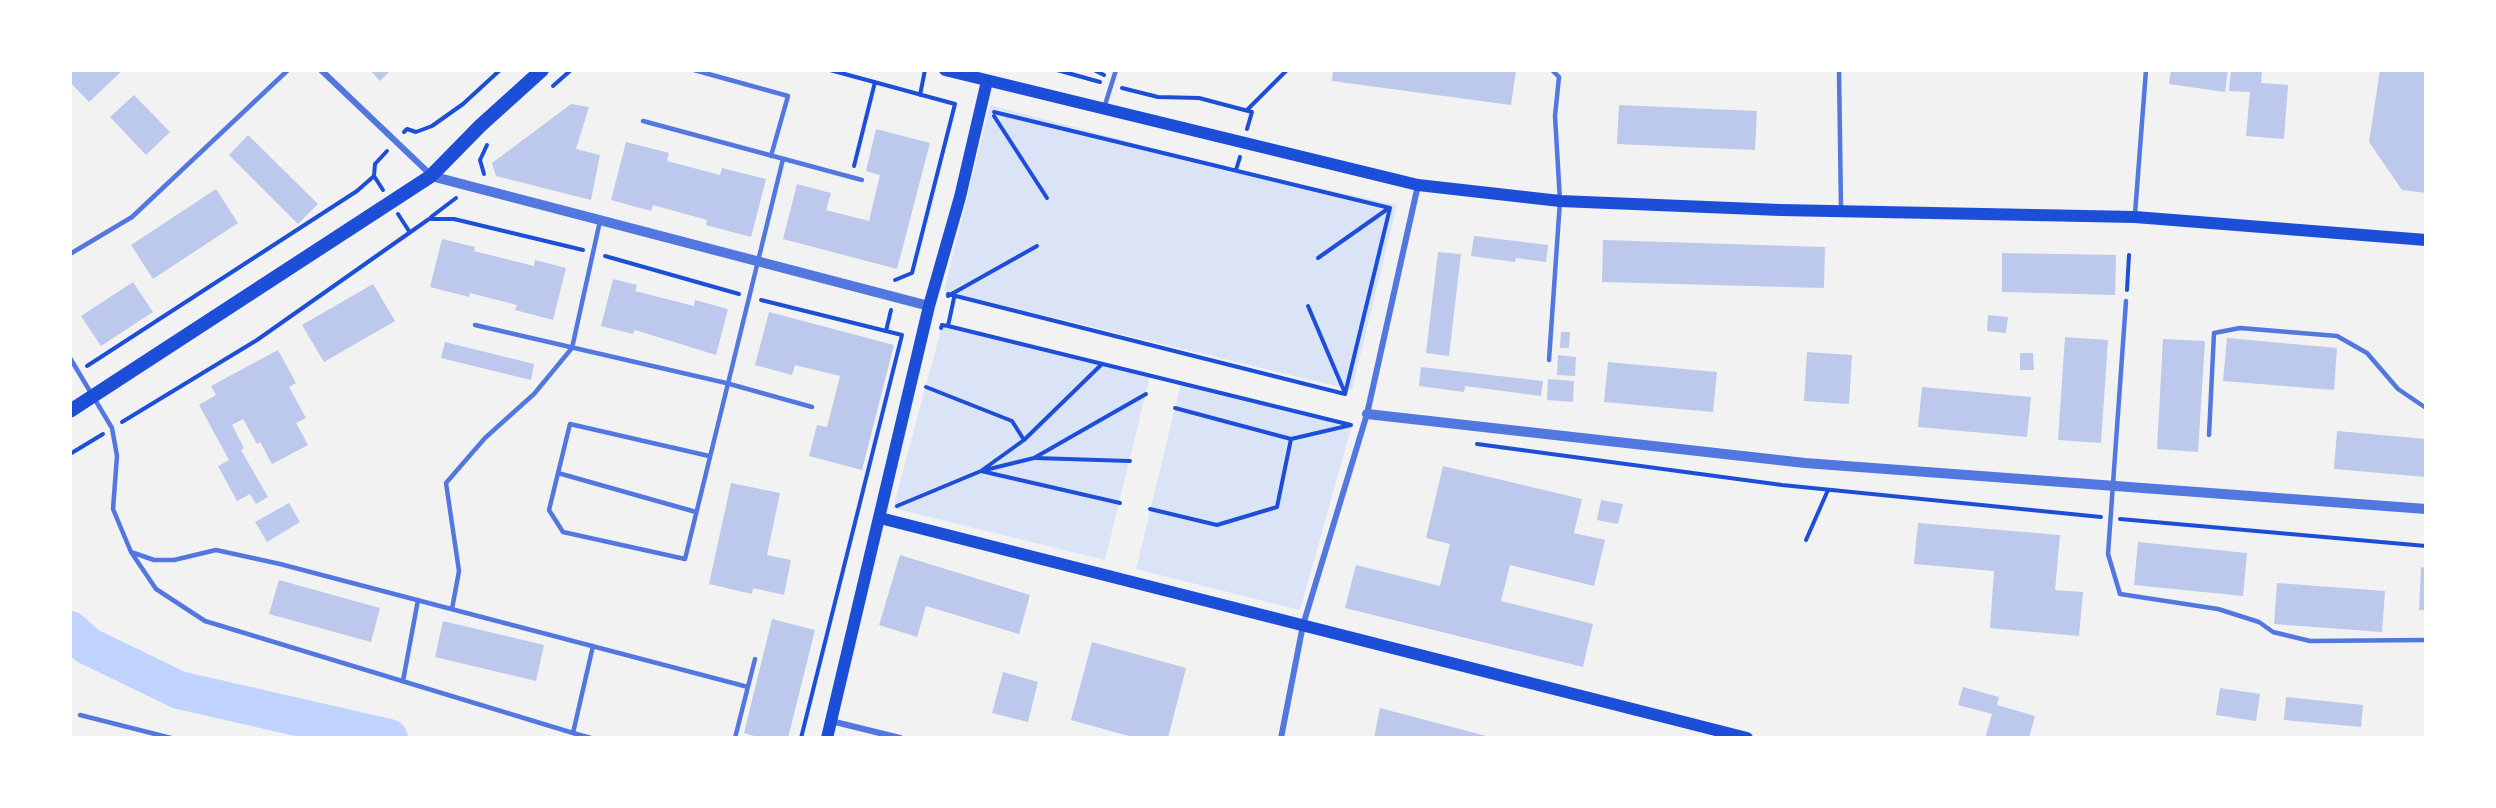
<!DOCTYPE html>
<html>
<head>
<meta charset="utf-8">
<style>
  body { margin:0 }
  #map { position:relative; width:2496px; height:808px; overflow:hidden; background:#f2f2f2; font-family:"Exo 2",sans-serif }
  canvas { display:block }
  .frame { position:absolute; inset:0; border:72px solid #fff; pointer-events:none }
</style>
</head>
<body>
<div id="map">
<canvas width="2496" height="808"></canvas>
<div class="frame"></div>
</div>
<script>
const ctx = document.querySelector('canvas').getContext('2d');
ctx.lineJoin = 'round';
function fillPath(path, color) {
  ctx.fillStyle = color;
  ctx.fill(path, 'evenodd');
}
function toPath(rows) {
  const path = new Path2D();
  for (const r of rows) {
    path.moveTo(r[0], r[1]);
    for (let i = 2; i < r.length; i += 2) path.lineTo(r[i], r[i + 1]);
  }
  return path;
}
function strokePath(path, color, width, dash) {
  ctx.strokeStyle = color;
  ctx.lineWidth = width;
  ctx.lineCap = dash ? 'butt' : 'round';
  ctx.setLineDash(dash || []);
  ctx.stroke(path);
}
const green = toPath([
  [990,105,1236,170,1397,205,1352,390,944,291],
  [942,326,1150,376,1105,560,893,508],
  [1181,383,1352,425,1300,610,1136,569]
]);
const river = toPath([
  [70,630,88,646,179,690,389,738]
]);
const building = toPath([
  [70,70,123,70,89,102,70,82],
  [370,70,391,70,380,81],
  [1333,70,1516,70,1511,105,1332,81],
  [2171,70,2228,70,2225,92,2169,84],
  [2231,70,2262,70,2261,83,2288,85,2284,139,2246,136,2250,92,2229,91],
  [2380,70,2426,70,2426,193,2402,190,2369,142],
  [134,95,170,132,146,155,110,117],
  [571,104,589,107,576,149,600,155,591,200,496,176,492,163],
  [1619,105,1757,111,1755,150,1617,144],
  [876,129,930,143,897,269,783,239,797,184,831,193,826,210,869,221,880,175,866,171],
  [248,135,318,204,298,224,229,155],
  [626,142,669,153,667,161,720,175,722,168,766,179,751,237,706,225,707,220,653,205,651,211,611,200],
  [216,189,238,223,153,279,131,245],
  [1474,236,1548,245,1546,262,1516,258,1515,262,1471,256],
  [442,239,475,247,474,251,534,266,535,260,566,268,553,320,515,310,517,305,470,293,469,297,430,287],
  [1603,240,1825,247,1824,288,1602,282],
  [1438,252,1461,254,1449,356,1426,353],
  [2002,253,2116,255,2115,295,2002,292],
  [613,279,637,285,635,291,694,306,695,300,728,309,716,355,635,330,633,334,601,326],
  [133,282,153,312,101,346,81,316],
  [373,284,395,321,324,362,302,325],
  [769,312,894,345,862,470,809,456,817,425,827,427,840,376,795,365,792,375,755,365],
  [1988,315,2008,317,2006,333,1987,331],
  [1561,332,1570,332,1569,348,1560,348],
  [2065,337,2108,340,2101,443,2058,440],
  [2227,338,2337,348,2334,390,2223,381],
  [2163,339,2205,341,2198,452,2157,449],
  [445,342,534,364,531,380,441,358],
  [278,350,296,383,289,387,306,418,296,423,308,445,272,464,260,442,257,444,243,419,232,425,244,448,241,450,268,497,256,504,250,494,237,501,218,466,229,460,199,405,216,395,211,386],
  [1807,352,1852,355,1849,404,1804,401],
  [2020,353,2033,353,2034,370,2020,370],
  [1558,355,1576,357,1575,376,1557,375],
  [1608,362,1717,372,1713,412,1604,402],
  [1421,367,1543,381,1541,396,1465,386,1464,392,1419,386],
  [1548,379,1574,381,1573,402,1547,400],
  [1922,387,2031,397,2027,437,1918,427],
  [2337,431,2426,439,2426,477,2334,469],
  [1443,466,1582,499,1574,533,1605,540,1594,586,1510,565,1501,601,1593,624,1583,667,1345,608,1356,565,1440,586,1450,544,1426,538],
  [731,483,780,493,767,555,791,560,784,595,753,588,752,594,709,584],
  [1601,500,1623,504,1618,524,1597,520],
  [289,503,300,522,267,542,255,522],
  [1918,523,2060,535,2055,590,2083,592,2079,636,1990,628,1994,571,1914,564],
  [2138,542,2247,553,2243,596,2134,585],
  [900,555,1030,595,1019,634,926,606,917,637,879,625],
  [2421,567,2426,568,2426,610,2419,610],
  [279,580,380,608,371,642,269,614],
  [2277,583,2385,591,2382,632,2274,624],
  [772,619,815,630,788,738,761,738,744,733],
  [443,621,544,645,536,681,435,657],
  [1092,642,1186,668,1168,738,1136,738,1071,720],
  [1003,672,1038,682,1028,722,992,713],
  [1963,687,1999,697,1997,705,2035,716,2029,738,1985,738,1992,714,1958,705],
  [2220,688,2260,694,2256,721,2216,715],
  [2286,697,2363,705,2361,727,2284,720],
  [1380,708,1490,737,1490,738,1374,738]
]);
const path = toPath([
  [830,70,955,104,912,273,895,280],
  [1057,70,1100,82],
  [1094,70,1104,75],
  [553,86,571,70],
  [1122,88,1158,97,1199,98,1252,112,1247,129],
  [920,95,925,70],
  [1247,110,1287,70],
  [994,112,1390,208],
  [994,116,1047,198],
  [404,132,407,129,416,132,432,126,463,104,500,70],
  [854,166,875,82],
  [1236,170,1240,157],
  [484,174,480,160,487,145],
  [383,190,374,176,375,164,387,151],
  [398,214,409,231],
  [431,217,456,198],
  [605,256,739,294],
  [1318,258,1389,208],
  [2127,290,2129,255],
  [948,294,1345,394],
  [948,296,1037,246],
  [761,300,902,335,801,738],
  [1308,306,1345,393],
  [948,326,954,298],
  [941,328,942,325,948,326,1351,425],
  [886,331,891,310],
  [1102,364,1024,440,981,471,1034,458,1146,394],
  [87,366,357,191,374,176],
  [926,387,1012,421,1024,440],
  [1345,394,1390,208],
  [1175,408,1291,439],
  [122,422,257,340,429,219,454,219,583,250],
  [1477,444,1782,485,2101,517],
  [70,454,103,434],
  [1035,458,1130,461],
  [897,506,981,471,1120,503],
  [1150,509,1217,525,1277,507,1291,439,1351,425],
  [2120,519,2426,546],
  [1806,540,1828,490]
]);
const service = toPath([
  [694,70,788,96,771,156],
  [1839,70,1841,209],
  [1104,108,1116,70],
  [643,121,862,180],
  [2135,214,2146,70],
  [70,254,132,217,288,70],
  [2126,301,2108,554,2120,594,2218,609,2259,622,2273,632,2310,641,2426,640],
  [475,325,726,383,812,407],
  [70,358,112,428,117,456,113,509,131,552,156,589,205,621,573,733],
  [1549,360,1560,201,1555,116,1559,77,1552,70],
  [2209,435,2214,333,2240,328,2337,336,2367,353,2398,389,2426,408],
  [709,456,570,424,549,510,563,532,685,559,783,159],
  [558,473,696,512],
  [131,552,154,560,174,560,216,550,280,564,748,687],
  [452,609,459,571,446,483,485,438,534,394,572,348,600,221],
  [403,681,418,600],
  [80,715,171,738],
  [591,738,573,733,593,646],
  [735,738,755,659]
]);
const minor = toPath([
  [321,70,431,175],
  [831,721,900,738],
  [1281,738,1303,625,1367,414,1418,185]
]);
const tertiary = toPath([
  [431,176,929,306],
  [1367,414,1805,463,2426,509]
]);
const secondary = toPath([
  [945,70,1418,185,1560,201,1780,210,2135,217,2426,240],
  [880,518,1747,738],
  [827,738,929,306,960,197,987,81]
]);
const primary = toPath([
  [70,411,431,176,480,126,542,70]
]);
fillPath(green, '#dbe4f7');
strokePath(river, '#bfd3fe', 38);
fillPath(building, '#bdc9ec');
strokePath(path, '#1d4ed8', 4);
strokePath(service, '#5277de', 4.5);
strokePath(minor, '#5277de', 6);
strokePath(tertiary, '#5277de', 10);
strokePath(secondary, '#1d4ed8', 12);
strokePath(primary, '#1d4ed8', 14);
</script>
</body>
</html>
